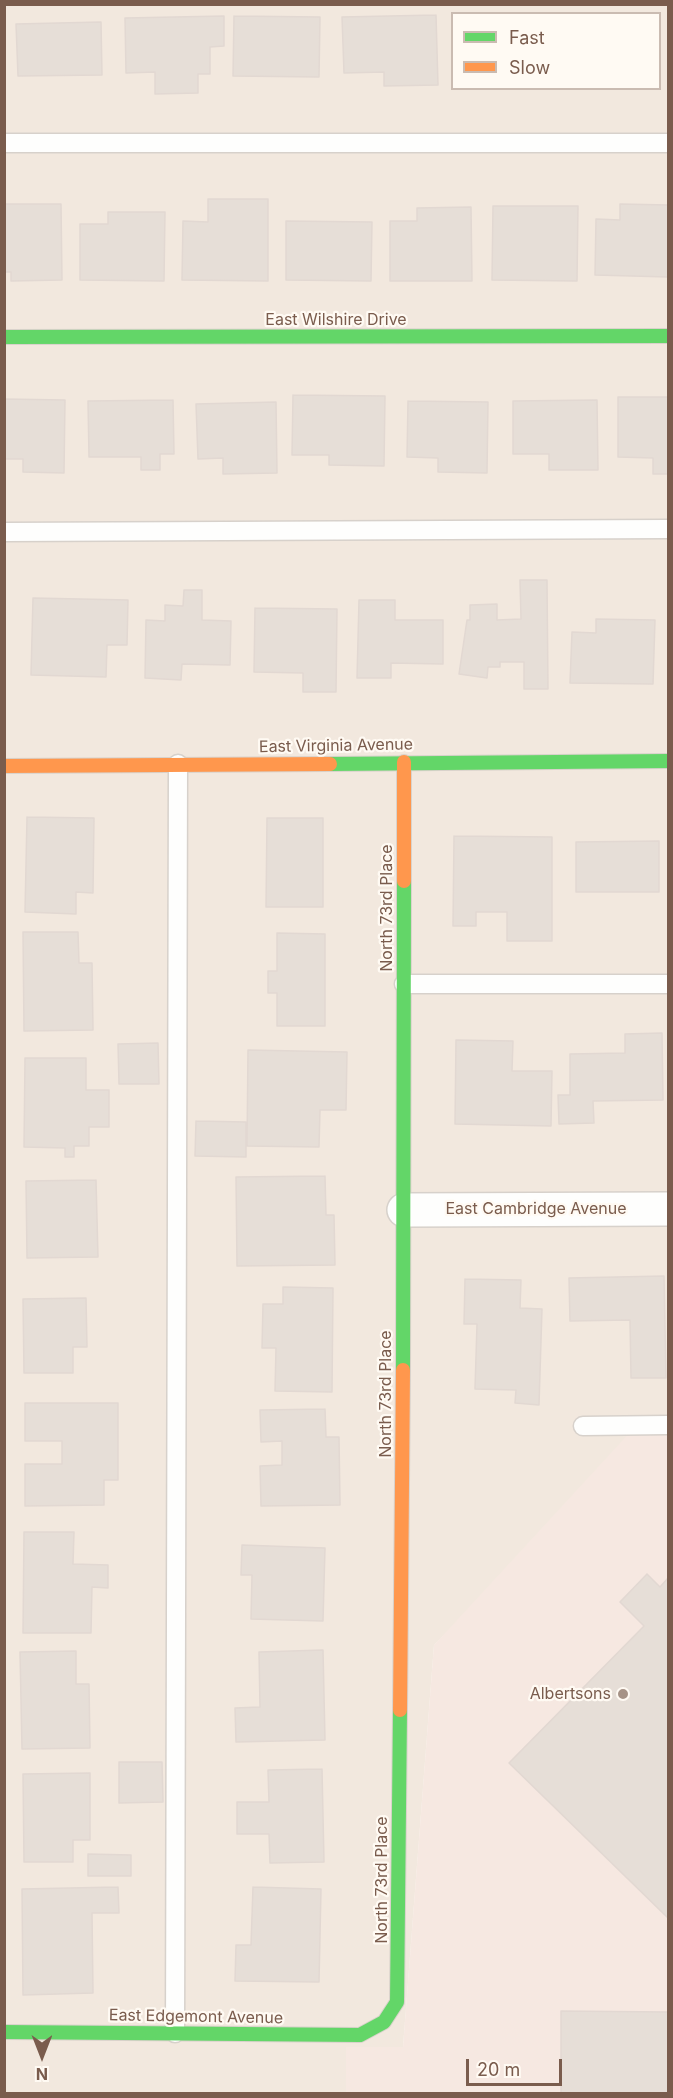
<!DOCTYPE html>
<html>
<head>
<meta charset="utf-8">
<style>
  body { margin:0 }
  #map { position:relative; width:673px; height:2098px; overflow:hidden; background:#f9f5f0; font-family:Inter,sans-serif }
  canvas { display:block }
  .frame { position:absolute; inset:0; border:6px solid #7a5c4d; pointer-events:none }
  .legend { position:absolute; left:451px; top:12px; width:210px; height:78px; box-sizing:border-box; background:#fffaf3; border:2px solid #cabbb1; margin:0; padding:8px 10px; list-style:none; font-size:18px; color:#7a5c4d }
  .legend li { display:flex; align-items:center; gap:12px; height:30px }
  .legend b { width:30px; border:2px solid #cabbb1 }
  .north { position:absolute; left:12px; top:2026px; width:60px; height:60px; -webkit-text-stroke:4px #fffaf3; paint-order:stroke; rotate:180deg; font-size:16px; font-weight:700; line-height:24px; text-align:center; color:#7a5c4d }
  .north::after { content:''; display:block; margin:auto; width:21px; height:27px; background:#7a5c4d; clip-path:polygon(50% 0,100% 100%,50% 72%,0 100%) }
  .scale { position:absolute; left:466px; top:2059px; width:96px; height:27px; box-sizing:border-box; border:3px solid #7a5c4d; border-top:0; padding-left:8px; font-size:18px; line-height:21px; white-space:nowrap; color:#7a5c4d; -webkit-text-stroke:4px #fffaf3; paint-order:stroke }
</style>
</head>
<body>
<div id="map">
<canvas width="673" height="2098"></canvas>
<div class="frame"></div>
<ul class="legend">
<li><b style="height:8px;background:#63d668"></b>Fast</li>
<li><b style="height:8px;background:#ff974d"></b>Slow</li>
</ul>
<div class="north">N</div>
<div class="scale">20 m</div>
</div>
<script>
const ctx = document.querySelector('canvas').getContext('2d');
ctx.lineJoin = 'round';
function fillPath(path, color) {
  ctx.fillStyle = color;
  ctx.fill(path, 'evenodd');
}
function toPath(rows) {
  const path = new Path2D();
  for (const r of rows) {
    path.moveTo(r[0], r[1]);
    for (let i = 2; i < r.length; i += 2) path.lineTo(r[i], r[i + 1]);
  }
  return path;
}
function strokePath(path, color, width, dash) {
  ctx.strokeStyle = color;
  ctx.lineWidth = width;
  ctx.lineCap = dash ? 'butt' : 'round';
  ctx.setLineDash(dash || []);
  ctx.stroke(path);
}
function label(font, color, halo, rows, align = 'center') {
  ctx.font = font + ' Inter,sans-serif';
  ctx.lineWidth = 4.5;
  ctx.setLineDash([]);
  ctx.textBaseline = 'middle';
  ctx.strokeStyle = halo;
  ctx.fillStyle = color;
  for (const [text, x, y, turn = 0] of rows) {
    ctx.save();
    ctx.translate(x, y);
    ctx.rotate((+turn || 0) * Math.PI / 180);
    ctx.textAlign = isNaN(turn) ? turn : align;
    if (halo) ctx.strokeText(text, 0, 0);
    ctx.fillText(text, 0, 0);
    ctx.restore();
  }
}
const residential = toPath([
  [5,5,668,5,668,1416,434,1645,403,2047,346,2047,346,2093,5,2094],
  [452,14,660,14,660,88,452,88]
]);
const commercial = toPath([
  [668,1416,668,2093,346,2093,346,2047,403,2047,434,1645,644,1417]
]);
const building = toPath([
  [436,15,438,85,384,86,384,72,344,73,342,17,436,15],
  [224,16,224,46,210,47,210,74,198,74,198,93,155,94,155,72,126,73,125,18,224,16],
  [234,16,320,17,319,77,233,76,234,16],
  [101,22,102,75,18,76,16,24,101,22],
  [208,199,268,199,268,281,182,280,183,221,208,222,208,199],
  [4,204,61,204,62,280,11,281,11,272,4,272,4,204],
  [620,204,668,205,668,277,595,275,596,219,620,220,620,204],
  [493,206,578,206,577,281,492,280,493,206],
  [471,207,472,281,390,281,390,221,417,221,417,208,471,207],
  [108,212,165,212,164,281,80,280,80,224,108,224,108,212],
  [286,221,372,222,371,281,286,280,286,221],
  [293,395,385,396,384,466,329,465,329,455,292,455,293,395],
  [618,397,668,397,668,474,653,474,653,458,618,457,618,397],
  [4,399,65,400,64,473,23,472,23,459,4,459,4,399],
  [173,400,174,454,160,454,160,470,141,470,141,457,89,457,88,401,173,400],
  [597,400,598,470,549,470,549,454,513,454,513,401,597,400],
  [408,401,488,402,487,473,438,472,438,458,407,457,408,401],
  [276,402,277,473,223,474,223,458,198,459,196,404,276,402],
  [520,580,547,580,548,689,524,689,524,662,500,662,500,667,488,667,487,678,459,674,467,620,470,620,470,605,497,604,497,620,521,619,520,580],
  [184,590,202,590,202,620,231,621,230,665,182,664,181,680,145,678,146,620,165,621,165,605,183,606,184,590],
  [33,598,128,600,127,645,107,645,106,677,31,675,33,598],
  [359,600,395,600,395,620,443,620,443,664,391,663,391,678,357,678,359,600],
  [255,608,337,609,336,692,303,692,303,673,254,672,255,608],
  [596,619,655,620,653,684,570,683,572,632,596,633,596,619],
  [27,817,94,818,93,893,76,892,76,914,25,912,27,817],
  [267,818,323,818,323,907,266,907,267,818],
  [454,836,552,837,552,941,507,941,507,912,476,912,476,926,453,926,454,836],
  [659,841,659,892,576,892,576,842,659,841],
  [23,932,78,932,79,963,92,963,93,1030,24,1031,23,932],
  [277,933,325,934,325,1026,277,1026,277,993,268,993,268,971,277,971,277,933],
  [662,1033,663,1100,593,1101,594,1123,559,1124,558,1095,570,1095,570,1054,625,1053,625,1034,662,1033],
  [456,1040,513,1041,512,1071,552,1071,551,1126,455,1124,456,1040],
  [158,1043,159,1084,119,1084,118,1044,158,1043],
  [248,1050,347,1052,346,1110,320,1110,319,1147,247,1146,248,1050],
  [25,1058,86,1058,86,1090,109,1090,109,1127,89,1127,89,1146,74,1146,74,1157,65,1157,65,1148,24,1147,25,1058],
  [196,1121,246,1122,246,1157,195,1156,196,1121],
  [325,1176,326,1215,334,1215,335,1265,237,1266,236,1177,325,1176],
  [96,1180,98,1257,27,1258,26,1181,96,1180],
  [664,1276,666,1378,631,1378,630,1320,570,1321,569,1278,664,1276],
  [465,1279,521,1280,520,1308,542,1309,539,1405,515,1403,516,1390,475,1389,477,1324,464,1324,465,1279],
  [283,1287,333,1288,332,1392,275,1391,276,1348,262,1348,263,1304,283,1304,283,1287],
  [86,1298,87,1347,73,1347,73,1373,24,1373,23,1299,86,1298],
  [25,1403,118,1403,118,1480,104,1480,104,1505,25,1506,25,1464,62,1464,62,1441,25,1441,25,1403],
  [325,1409,326,1437,339,1437,340,1505,261,1506,260,1466,282,1465,282,1441,261,1442,260,1410,325,1409],
  [24,1532,74,1532,73,1564,108,1565,108,1588,92,1587,91,1633,23,1633,24,1532],
  [242,1545,325,1548,323,1621,251,1619,252,1575,241,1575,242,1545],
  [647,1574,660,1587,668,1578,668,1918,509,1763,644,1626,620,1602,647,1574],
  [323,1650,325,1740,236,1742,235,1708,260,1707,259,1652,323,1650],
  [76,1651,76,1684,89,1684,90,1748,22,1749,20,1652,76,1651],
  [119,1762,162,1762,163,1802,119,1803,119,1762],
  [322,1769,324,1862,270,1863,269,1834,237,1834,237,1802,269,1802,268,1770,322,1769],
  [90,1773,90,1840,73,1840,73,1862,24,1862,23,1774,90,1773],
  [88,1854,131,1855,131,1876,88,1876,88,1854],
  [118,1887,119,1913,92,1913,93,1993,23,1995,22,1889,118,1887],
  [253,1887,321,1889,319,1982,235,1981,236,1945,251,1945,253,1887],
  [561,2011,668,2012,668,2094,561,2094,561,2011]
]);
const lane = toPath([
  [4,143,668,143],
  [4,532,668,529],
  [404,984,668,984],
  [583,1426,668,1425],
  [175,2033,178,764]
]);
const street = toPath([
  [404,1210,668,1209]
]);
const fast = toPath([
  [4,337,668,336],
  [330,764,668,761],
  [403,1370,404,881],
  [4,2032,360,2035,384,2022,397,2002,400,1710]
]);
const slow = toPath([
  [404,762,404,881],
  [4,766,330,764],
  [400,1710,403,1370]
]);
const markers = [
  [623,1694,6,"#a69286"]
];
const streetNames = [
  ["East Wilshire Drive",336,320],
  ["East Virginia Avenue",336,746,-1],
  ["North 73rd Place",387,908,-90],
  ["East Cambridge Avenue",536,1209],
  ["North 73rd Place",386,1394,-90],
  ["North 73rd Place",382,1880,-90],
  ["East Edgemont Avenue",196,2017,1]
];
const poiNames = [
  ["Albertsons",611,1694]
];
fillPath(residential, '#f2e8de');
fillPath(commercial, '#f6e8e1');
fillPath(building, '#e6ded7');
strokePath(building, '#e2d8d2', 1.5);
strokePath(lane, '#d7d1cb', 21);
strokePath(street, '#d7d1cb', 36);
strokePath(fast, '#d9d2cb', 16);
strokePath(slow, '#d9d2cb', 16);
strokePath(lane, '#fefefd', 18);
strokePath(street, '#fefefd', 33);
strokePath(fast, '#63d668', 14);
strokePath(slow, '#ff974d', 14);
for (const [x, y, r, color] of markers) {
  const dot = new Path2D();
  dot.arc(x, y, r, 0, 2 * Math.PI);
  ctx.fillStyle = color;
  ctx.fill(dot);
  strokePath(dot, '#fffaf3', 2);
}
label('16px', '#7a5c4d', '#fffaf3', streetNames);
label('16px', '#7a5c4d', '#fffaf3', poiNames, 'right');
</script>
</body>
</html>
